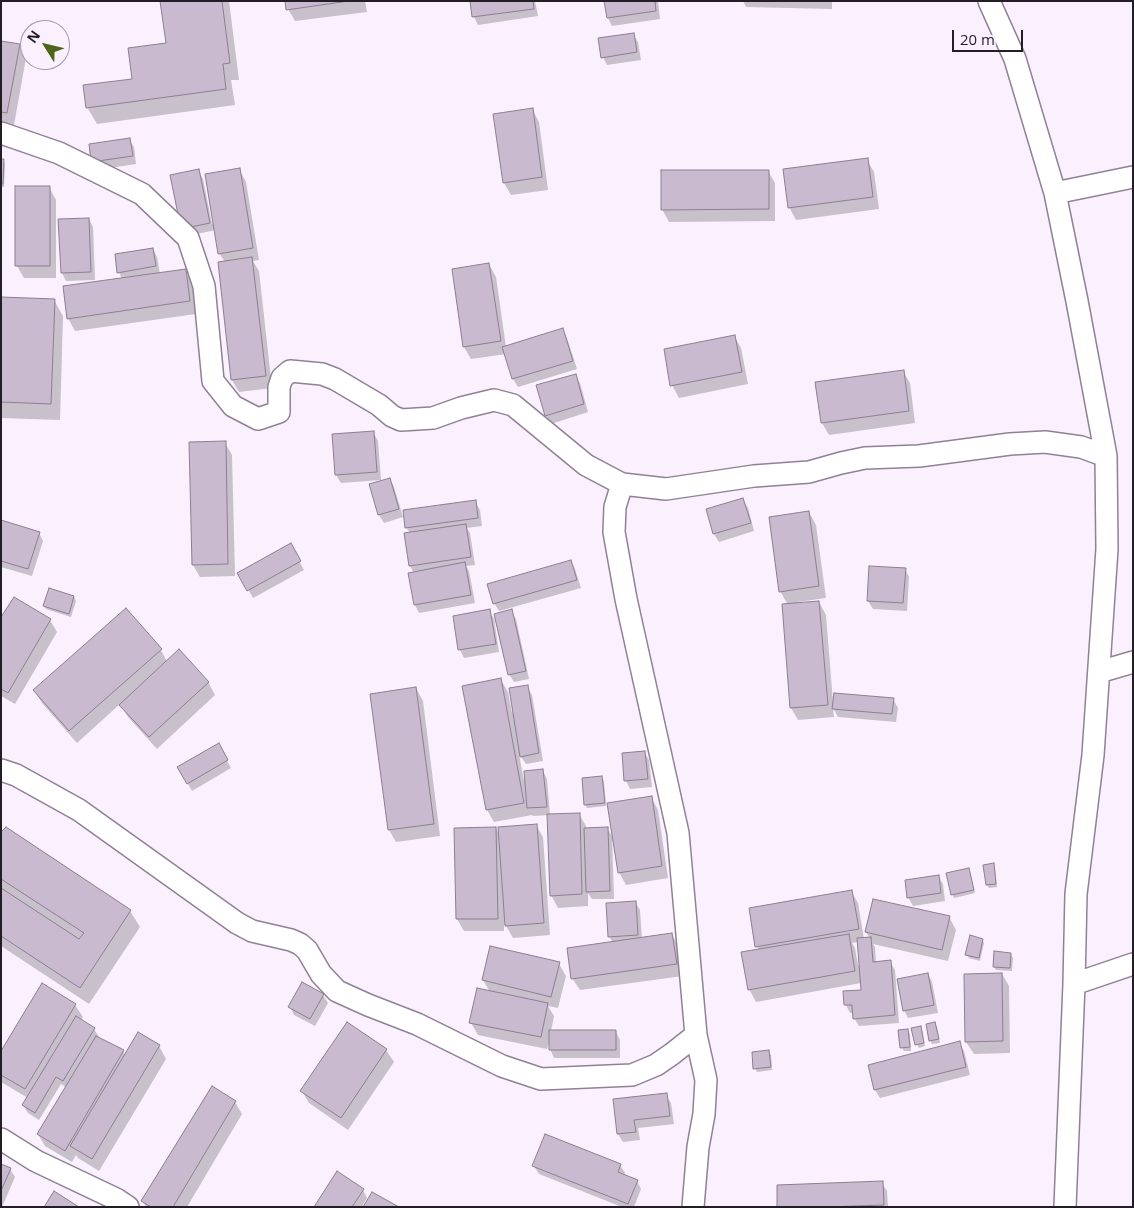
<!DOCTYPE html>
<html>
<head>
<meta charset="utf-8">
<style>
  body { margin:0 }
  #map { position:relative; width:1134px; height:1208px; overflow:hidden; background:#faf0fe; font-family:"Open Sans",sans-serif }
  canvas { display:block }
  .frame { position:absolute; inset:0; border:2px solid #231d25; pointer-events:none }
  .north { position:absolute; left:20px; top:20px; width:50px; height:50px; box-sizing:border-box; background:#faf0fe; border:1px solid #a49ca7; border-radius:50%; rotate:306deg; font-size:14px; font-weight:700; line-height:20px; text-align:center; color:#231d25 }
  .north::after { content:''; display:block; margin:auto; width:18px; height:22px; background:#4d6617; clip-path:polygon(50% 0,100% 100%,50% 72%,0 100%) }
  .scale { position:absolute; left:952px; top:30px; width:71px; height:22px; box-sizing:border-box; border:2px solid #231d25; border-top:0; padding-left:6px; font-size:15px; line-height:18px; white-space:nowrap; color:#231d25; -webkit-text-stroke:4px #faf0fe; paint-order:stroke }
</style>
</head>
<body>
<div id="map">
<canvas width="1134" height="1208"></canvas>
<div class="frame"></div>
<div class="north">N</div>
<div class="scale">20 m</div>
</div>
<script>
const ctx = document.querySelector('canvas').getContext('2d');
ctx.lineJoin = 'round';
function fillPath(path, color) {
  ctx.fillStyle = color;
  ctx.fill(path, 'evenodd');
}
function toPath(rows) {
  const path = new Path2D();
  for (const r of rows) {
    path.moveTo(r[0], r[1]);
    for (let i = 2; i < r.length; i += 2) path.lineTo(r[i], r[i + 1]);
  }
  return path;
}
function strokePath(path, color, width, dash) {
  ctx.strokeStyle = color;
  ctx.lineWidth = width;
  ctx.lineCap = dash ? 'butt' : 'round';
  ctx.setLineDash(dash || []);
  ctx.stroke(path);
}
const shadow = toPath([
  [162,1,229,1,239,80,231,80,235,105,97,124,87,107,134,80,167,44],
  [287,1,365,1,367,12,295,21,288,9],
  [471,1,535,1,538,16,478,25,474,17],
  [606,1,658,1,660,19,612,26,608,18],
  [743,1,832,1,832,9,746,7],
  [633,34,638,42,641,60,607,65,603,57],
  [1,42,19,45,26,58,14,125,1,122],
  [532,109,539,122,548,190,511,195,504,183],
  [129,139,134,147,136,164,97,170,92,162],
  [1,160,3,160,5,164,4,187,1,187],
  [867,160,874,172,879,209,796,220,789,207],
  [239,169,246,182,259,260,253,261,259,271,272,388,239,392,232,380,219,263,225,262,219,253,216,230,187,236,198,171,203,179,212,224,215,224],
  [768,171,775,183,775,221,669,222,662,209],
  [49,187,56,200,56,278,24,278,17,266],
  [89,219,93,227,95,280,66,281,62,273],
  [153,249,157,257,160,274,185,271,192,283,196,314,75,331,68,318,122,279,119,272],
  [489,264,496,277,506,347,563,330,567,338,577,369,518,387,513,379,506,354,471,359,464,347],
  [1,298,54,300,63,316,60,420,1,418],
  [734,336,741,348,748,384,679,398,672,385],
  [903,371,910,383,915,423,829,435,822,423],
  [575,375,580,383,588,412,551,424,546,416,538,386],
  [373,432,378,441,381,480,341,483,336,475],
  [225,443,232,455,235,576,200,577,193,565],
  [390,479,394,487,403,517,384,523,379,515,370,485],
  [743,500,748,508,754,531,719,542,714,534,708,510],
  [475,502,480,510,482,526,467,528,470,533,475,565,466,566,469,571,475,603,419,613,415,605,409,574,414,573,410,566,410,533,406,527],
  [809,512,816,525,826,598,798,602,798,604,819,602,826,615,833,702,893,699,898,708,896,722,838,717,833,708,834,717,798,720,791,708,788,605,780,591],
  [1,521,39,533,43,541,32,576,1,567],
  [290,544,304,570,253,598,239,573],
  [571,561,575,569,581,588,499,611,494,603],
  [905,569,909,577,907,611,873,609,868,601],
  [74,597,76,601,71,617,46,609,44,606],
  [489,611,494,619,499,652,464,658,460,650,454,617],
  [511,611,516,619,529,679,514,682,509,674],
  [1,620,50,620,57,632,15,704,1,696],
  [161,650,167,662,208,682,215,695,157,749,128,717,120,704,77,743,42,703,34,690],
  [501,680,508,692,512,713,514,713,527,687,532,695,543,761,526,764,519,754,524,781,543,771,547,779,550,815,579,814,586,826,586,829,607,828,612,836,614,899,592,899,588,893,588,906,558,908,551,895,549,815,533,816,532,815,494,822,487,810],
  [416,688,423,701,440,836,396,842,389,830],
  [218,745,231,768,192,791,179,768],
  [644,752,649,760,652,787,630,789,626,781,624,754],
  [602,778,604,781,606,806,587,808,585,804],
  [651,797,658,810,668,878,626,885,619,872],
  [536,825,543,837,550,935,513,938,504,922,504,931,464,931,457,919,455,829,496,828,499,834],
  [1,833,130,911,140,927,89,1004,1,946],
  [993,864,995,868,997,887,989,888,987,885],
  [968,869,970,873,975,893,954,898,952,894],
  [938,876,943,884,945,901,913,906,908,897],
  [851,891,858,903,864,939,870,939,866,932,949,917,956,930,948,961,873,944,875,947,876,963,890,962,895,970,899,1023,859,1026,854,1018,854,1013,850,1013,846,1005,844,992,862,991,861,983,756,1002,749,989,759,951,757,946],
  [858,942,860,965,858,965,855,948,852,943],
  [635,902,640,910,642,939,672,935,679,947,683,976,580,990,572,978,613,943,609,936],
  [982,940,984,943,980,961,969,958,967,955],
  [1011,954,1013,958,1012,971,996,970,994,967],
  [559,964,566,976,558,1008,548,1006,554,1016,551,1031,616,1032,620,1040,620,1058,554,1058,550,1049,550,1043,549,1043,547,1049,478,1035,471,1023,490,992,483,980],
  [928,974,932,982,938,1013,908,1018,904,1010],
  [1002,974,1009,986,1010,1053,974,1054,966,1042,965,975],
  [323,995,328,1003,315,1026,294,1015,290,1007],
  [75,1005,83,1017,80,1021,94,1029,99,1037,98,1038,123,1051,125,1056,159,1046,166,1059,99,1171,78,1158,76,1155,72,1162,45,1146,38,1134,67,1088,61,1084,39,1120,28,1113,23,1105,28,1098,1,1082,1,1054],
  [935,1023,937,1027,940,1043,932,1044,930,1040],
  [920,1027,922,1031,925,1046,919,1048,917,1044],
  [907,1030,910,1034,911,1051,904,1051,902,1048],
  [959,1043,964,1051,970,1075,880,1098,875,1090,869,1066],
  [386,1050,394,1062,348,1130,309,1103,302,1091],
  [768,1051,771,1055,772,1070,757,1072,755,1068],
  [666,1095,671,1103,674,1124,638,1128,640,1140,623,1142,618,1134,614,1100],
  [235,1102,242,1114,187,1207,146,1207,143,1201],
  [1,1165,10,1169,15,1177,2,1207],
  [620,1165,625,1173,624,1176,637,1181,641,1189,634,1207,622,1207,539,1174,534,1166],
  [882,1183,887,1191,888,1207,778,1207],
  [363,1190,367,1198,362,1207,315,1207]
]);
const building = toPath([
  [160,1,222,1,230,63,223,64,226,89,86,108,83,85,132,79,128,48,166,43,160,1],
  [285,1,349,1,286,10,285,1],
  [470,1,533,1,534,9,472,17,470,1],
  [604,1,655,1,656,11,607,18,604,1],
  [634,33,637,52,601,58,598,38,634,33],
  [1,41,20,44,7,113,1,112,1,41],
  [533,108,542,177,503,183,493,114,533,108],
  [130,138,133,156,91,162,89,144,130,138],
  [868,158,873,197,788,208,783,169,868,158],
  [1,159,4,159,3,184,1,184,1,159],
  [240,168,253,248,218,254,205,174,240,168],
  [199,169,210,223,181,229,170,175,199,169],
  [661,170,769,170,769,209,661,210,661,170],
  [15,186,50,186,50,266,15,266,15,186],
  [89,218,91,272,61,273,58,219,89,218],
  [153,248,156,266,117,273,115,254,153,248],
  [252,257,266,376,231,380,218,262,252,257],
  [489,263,501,341,463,347,452,269,489,263],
  [186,269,190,301,67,319,63,286,186,269],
  [1,297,55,299,51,404,1,402,1,297],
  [563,328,573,361,512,379,502,347,563,328],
  [735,335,742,372,670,386,664,349,735,335],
  [904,370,909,411,821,423,815,382,904,370],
  [576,374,584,404,545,416,536,385,576,374],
  [374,431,377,472,335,475,332,434,374,431],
  [226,441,228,564,192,565,189,442,226,441],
  [390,478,399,509,378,515,369,484,390,478],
  [743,498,751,523,713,534,706,509,743,498],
  [476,500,478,518,405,528,403,510,476,500],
  [809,511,819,586,779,592,769,517,809,511],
  [1,520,40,532,28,569,1,561,1,520],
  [466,524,471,557,409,566,404,533,466,524],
  [291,543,301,561,247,591,237,573,291,543],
  [571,560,577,580,493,604,487,584,571,560],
  [465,562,471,595,414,605,408,573,465,562],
  [869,566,906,568,903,603,867,601,869,566],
  [49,588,74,596,69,614,43,606,49,588],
  [14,597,51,619,8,693,1,689,1,617,14,597],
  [819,601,828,705,790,708,782,604,819,601],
  [126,608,162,649,69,731,33,690,126,608],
  [490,609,496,644,458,650,453,616,490,609],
  [512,609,526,671,508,675,494,614,512,609],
  [179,649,209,682,149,737,119,705,179,649],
  [501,678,524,803,486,810,462,686,501,678],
  [528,685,539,753,520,757,509,688,528,685],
  [416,687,434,824,388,830,370,694,416,687],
  [834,693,894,698,892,714,832,709,834,693],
  [219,743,228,760,187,784,177,767,219,743],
  [645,751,648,779,624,781,622,753,645,751],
  [543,769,547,807,527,808,524,771,543,769],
  [602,776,605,803,584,805,582,778,602,776],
  [652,796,662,866,618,873,607,803,652,796],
  [580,813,582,894,550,896,547,814,580,813],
  [537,824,544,923,505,926,498,827,537,824],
  [6,827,131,910,80,988,1,936,1,888,79,939,84,933,1,879,1,832,6,827],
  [496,827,498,919,456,919,454,828,496,827],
  [608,827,610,891,586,892,584,828,608,827],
  [994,863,996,884,986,885,983,865,994,863],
  [969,868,974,890,951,895,946,873,969,868],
  [939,875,941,893,907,898,905,880,939,875],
  [852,890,859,929,755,947,749,908,852,890],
  [873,899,950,916,942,950,865,932,873,899],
  [636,901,638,935,608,937,606,903,636,901],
  [672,933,677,964,571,979,567,948,672,933],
  [849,934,855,971,748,990,741,952,849,934],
  [970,935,983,939,979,958,965,955,970,935],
  [871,937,873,962,891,960,895,1015,853,1019,852,1005,844,1005,843,991,861,990,857,938,871,937],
  [490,946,560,962,551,997,482,980,490,946],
  [994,951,1011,953,1010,968,993,967,994,951],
  [928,973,934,1005,903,1011,897,979,928,973],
  [1002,973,1003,1041,965,1042,964,974,1002,973],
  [302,982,324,994,310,1019,288,1007,302,982],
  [42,983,76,1004,25,1089,1,1075,1,1051,42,983],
  [477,988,548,1003,541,1037,469,1023,477,988],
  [76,1016,95,1028,63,1081,56,1077,35,1113,22,1105,76,1016],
  [347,1022,387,1049,341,1118,300,1091,347,1022],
  [935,1022,939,1039,929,1041,926,1024,935,1022],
  [921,1026,924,1043,915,1045,911,1028,921,1026],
  [908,1029,910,1047,900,1048,898,1030,908,1029],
  [549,1030,616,1030,616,1050,549,1050,549,1030],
  [138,1032,160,1045,92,1159,70,1146,138,1032],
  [96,1036,124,1050,65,1151,37,1134,96,1036],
  [960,1041,966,1067,874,1090,868,1065,960,1041],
  [769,1050,771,1067,753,1069,752,1052,769,1050],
  [212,1086,236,1101,173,1207,151,1207,141,1201,212,1086],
  [667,1093,670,1116,634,1120,636,1132,617,1134,613,1099,667,1093],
  [545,1134,621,1164,618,1172,638,1180,628,1204,532,1166,545,1134],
  [1,1164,11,1168,1,1191,1,1164],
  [337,1171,364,1189,352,1207,314,1207,337,1171],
  [883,1181,884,1205,826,1207,777,1207,777,1185,883,1181],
  [54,1191,79,1207,44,1207,54,1191],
  [372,1192,399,1207,363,1207,372,1192]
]);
const street = toPath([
  [989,1,1015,59,1055,193,1077,301,1106,456,1107,549,1093,755,1076,894,1074,984,1065,1207],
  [1,133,59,153,142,194,188,238,204,286,213,381,233,406,258,419,279,412,279,387,282,378,290,371,322,374,335,379,379,405,392,416,401,420,433,418,461,408,494,400,513,405,586,465,622,484,666,489,754,476,809,472,841,463,865,458,919,456,1010,444,1045,442,1081,447,1106,456],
  [1055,193,1133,177],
  [622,484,615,507,614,532,626,599,678,833,696,1035,706,1080,704,1114,698,1147,693,1207],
  [1099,672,1133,662],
  [1,770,16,775,79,810,237,923,252,931,291,940,300,944,307,950,321,974,337,991,368,1005,417,1024,502,1066,541,1079,632,1075,656,1065,672,1054,696,1035],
  [1074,984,1133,964],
  [1,1139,36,1161,116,1199,128,1207]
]);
fillPath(shadow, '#0003');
fillPath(building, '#c9bacf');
strokePath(building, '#8d7e92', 1);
strokePath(street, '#908195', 24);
strokePath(street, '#fff', 21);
</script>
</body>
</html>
